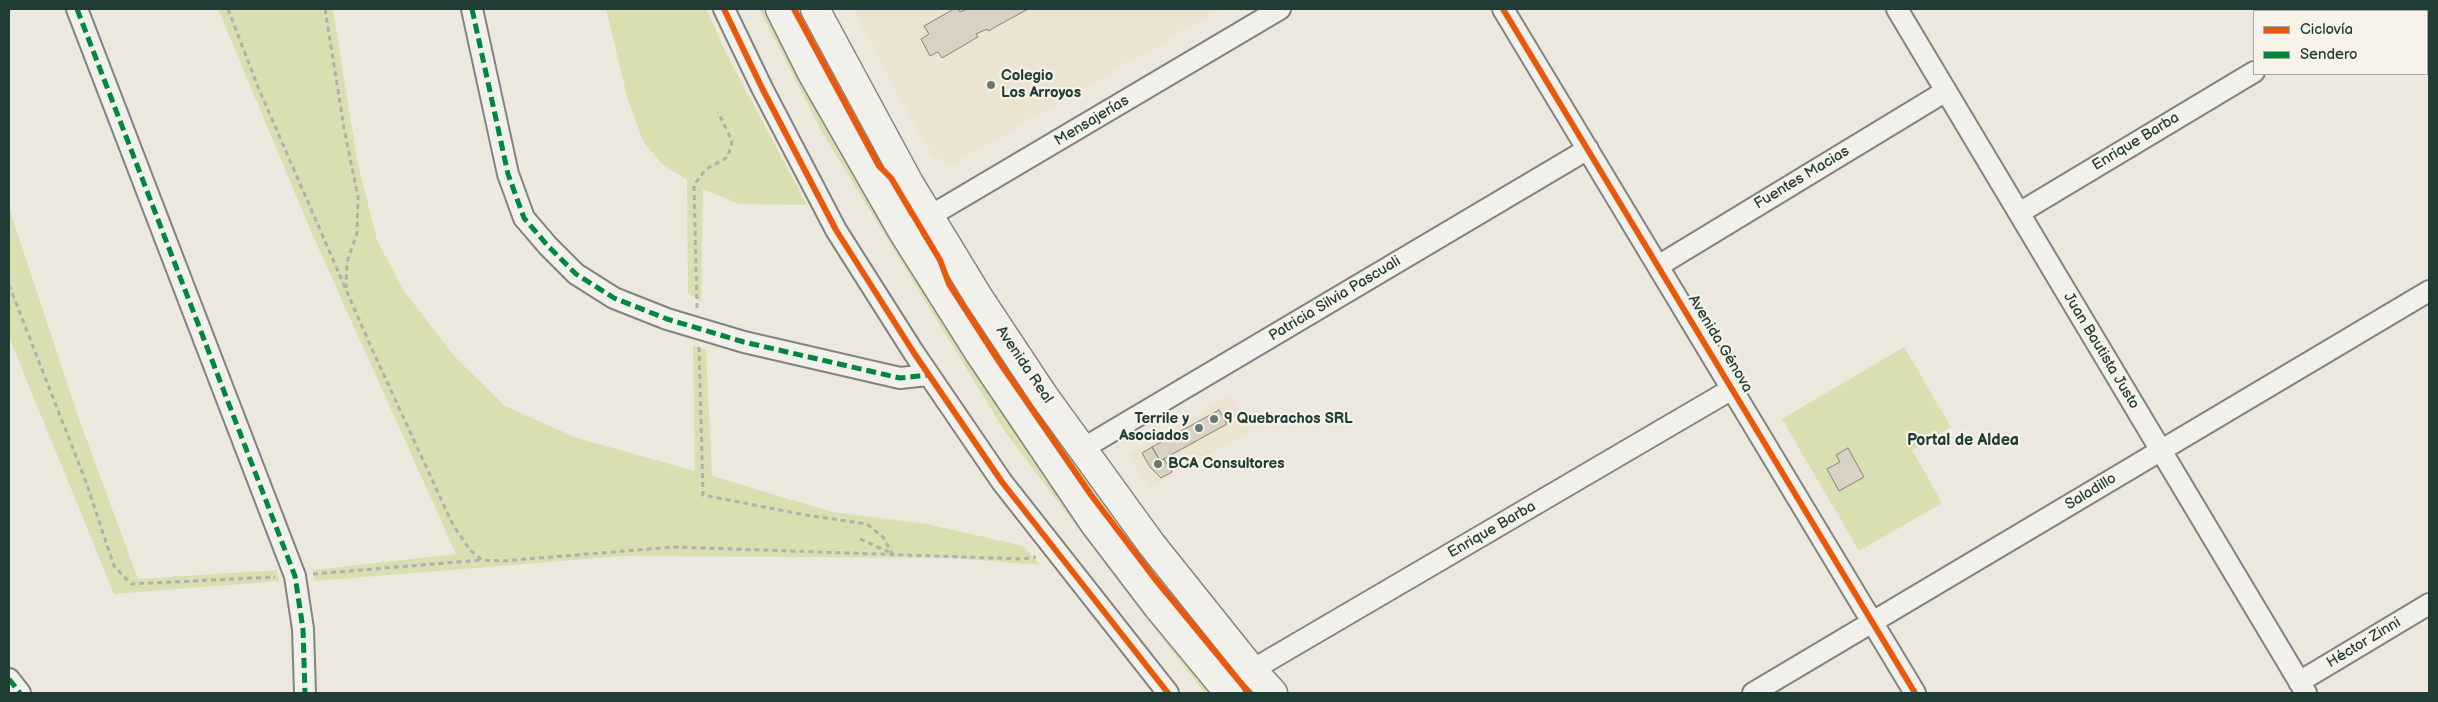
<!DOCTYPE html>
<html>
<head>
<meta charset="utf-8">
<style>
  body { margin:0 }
  #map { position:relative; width:2438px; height:702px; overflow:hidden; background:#ece8de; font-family:"Balsamiq Sans",sans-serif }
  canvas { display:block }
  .frame { position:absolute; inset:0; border:10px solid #1f3d34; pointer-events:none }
  .legend { position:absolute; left:2253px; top:10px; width:175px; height:65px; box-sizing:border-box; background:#f7f3e8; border:1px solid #a1aaa0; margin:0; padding:6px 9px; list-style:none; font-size:15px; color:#1f3d34 }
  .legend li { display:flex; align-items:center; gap:10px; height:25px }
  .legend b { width:25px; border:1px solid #a1aaa0 }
</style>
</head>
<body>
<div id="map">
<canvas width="2438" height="702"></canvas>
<div class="frame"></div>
<ul class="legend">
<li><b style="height:6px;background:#e8590c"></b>Ciclovía</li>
<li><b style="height:6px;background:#00873e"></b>Sendero</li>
</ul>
</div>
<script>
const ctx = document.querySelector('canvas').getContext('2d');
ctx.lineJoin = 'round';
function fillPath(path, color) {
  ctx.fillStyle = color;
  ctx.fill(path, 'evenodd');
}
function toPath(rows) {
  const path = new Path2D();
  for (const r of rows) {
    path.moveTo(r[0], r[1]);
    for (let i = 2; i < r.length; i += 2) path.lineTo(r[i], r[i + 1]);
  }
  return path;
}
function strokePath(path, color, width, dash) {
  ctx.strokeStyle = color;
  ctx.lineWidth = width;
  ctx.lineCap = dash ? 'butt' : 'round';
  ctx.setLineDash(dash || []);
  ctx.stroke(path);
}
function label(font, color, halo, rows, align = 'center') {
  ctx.font = font + ' "Balsamiq Sans",sans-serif';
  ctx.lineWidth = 4.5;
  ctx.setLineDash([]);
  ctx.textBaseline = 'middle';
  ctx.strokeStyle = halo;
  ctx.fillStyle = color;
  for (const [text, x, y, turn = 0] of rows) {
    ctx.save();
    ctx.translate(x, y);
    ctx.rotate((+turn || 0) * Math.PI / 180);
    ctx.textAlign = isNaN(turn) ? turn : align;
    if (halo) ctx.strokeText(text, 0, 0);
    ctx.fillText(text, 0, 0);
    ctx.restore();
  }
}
const built = toPath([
  [857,9,1221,9,948,167,931,155,855,14],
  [1230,395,1250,431,1149,489,1129,454]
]);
const green = toPath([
  [218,9,333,9,357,160,377,240,404,291,454,356,505,406,577,438,695,471,693,345,706,350,712,476,832,512,927,524,1023,546,1040,565,951,558,623,556,315,581,313,570,456,554,310,229],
  [606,9,706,9,727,55,807,205,739,204,703,189,701,301,688,293,687,180,662,164,643,141,628,100],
  [759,9,780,9,903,232,1229,693,1205,693,1135,604,1004,430,822,132],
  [788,9,808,9,816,25,806,28,870,146,879,142,914,211,907,216],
  [9,208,79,419,138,579,277,570,279,581,114,594,9,337],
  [927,235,1263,693,1235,693,1137,573,919,240],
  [1904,347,1951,427,1912,450,1942,503,1859,551,1782,419]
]);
const building = toPath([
  [954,9,958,9,960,12,967,9,1028,9,988,31,987,29,976,34,978,37,942,58,938,52,930,56,921,39,929,34,924,26,954,9],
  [1219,410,1227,424,1160,461,1152,447,1219,410],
  [1152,447,1160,461,1164,459,1172,472,1161,478,1150,467,1142,453,1152,447],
  [1848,448,1864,477,1839,491,1827,469,1840,462,1836,455,1848,448]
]);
const path = toPath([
  [228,9,258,87,371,347,453,525,470,550,482,560,503,561,673,547,1023,559,1036,557],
  [325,9,344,128,358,197,357,233,347,262,346,288],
  [9,285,86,482,114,566,131,584,275,577],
  [697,308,694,185,706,169,728,157,732,141,718,112],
  [699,347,703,495,806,515,867,524,883,537,892,553],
  [860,539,889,552],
  [313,574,482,560]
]);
const street = toPath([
  [77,9,295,576,303,629,305,693],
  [472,9,508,174,524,218,548,246,576,274,614,298,667,319,744,342,900,378,928,375],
  [724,9,762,88,836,230,914,353,1002,482,1168,693],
  [1503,9,1915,693],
  [1897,9,2306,693],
  [2355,11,2359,9],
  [2019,213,2254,72],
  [903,232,1280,9],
  [1658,266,1946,91],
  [1082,449,1588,149],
  [1252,670,1732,389],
  [9,679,20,693],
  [2299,682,2429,604],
  [1753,693,2429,291]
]);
const secondary = toPath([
  [780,9,812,73,903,232,980,354,1094,523,1158,607,1229,693],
  [815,9,909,183,979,298,1044,396,1152,545,1252,670,1273,693]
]);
const quiet = toPath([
  [77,9,295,576,303,629,305,693],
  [472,9,508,174,524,218,548,246,576,274,614,298,667,319,744,342,900,378,928,375],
  [9,679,20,693]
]);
const cycleway = toPath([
  [724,9,762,88,836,230,914,353,1002,482,1168,693],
  [794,9,879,166,891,178,940,260,949,284,1000,363,1091,495,1155,579,1249,693],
  [1503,9,1915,693]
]);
const markers = [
  [991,85,5,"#677970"],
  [1214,419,5,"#677970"],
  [1199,428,5,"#677970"],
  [1158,464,5,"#677970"]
];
const poiNames = [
  ["Colegio",1001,76],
  ["Los Arroyos",1001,93],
  ["Terrile y",1189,419,"right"],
  ["Asociados",1189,436,"right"],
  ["9 Quebrachos SRL",1224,419],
  ["BCA Consultores",1168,464]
];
const streetNames = [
  ["Mensajerías",1092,121,-31],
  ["Enrique Barba",2136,142,-31],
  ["Fuentes Macias",1802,178,-31],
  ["Patricia Silvia Pascuali",1335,299,-31],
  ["Avenida Génova",1720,344,59],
  ["Juan Bautista Justo",2101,351,59],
  ["Avenida Real",1024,365,56],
  ["Saladillo",2091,492,-31],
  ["Enrique Barba",1492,530,-30],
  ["Héctor Zinni",2364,643,-31]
];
const neighbourhoodNames = [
  ["Portal de Aldea",1963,441]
];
fillPath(built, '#ece4d0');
fillPath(green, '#d9dfb1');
fillPath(building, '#d8d1c4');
strokePath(building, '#81847e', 1);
strokePath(street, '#81847e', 24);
strokePath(secondary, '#81847e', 31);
strokePath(path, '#afb1ac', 3, [5, 4]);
strokePath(street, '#f1f0eb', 20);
strokePath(secondary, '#f1f0eb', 28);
strokePath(quiet, '#00873e', 5, [10, 5]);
strokePath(cycleway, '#e8590c', 6);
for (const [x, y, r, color] of markers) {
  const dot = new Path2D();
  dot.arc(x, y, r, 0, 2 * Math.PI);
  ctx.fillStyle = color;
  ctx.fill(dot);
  strokePath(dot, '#f7f3e8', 2);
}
label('bold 15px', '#1f3d34', '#f7f3e8', poiNames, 'left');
label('15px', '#1f3d34', '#f7f3e8', streetNames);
label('bold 16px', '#1f3d34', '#f7f3e8', neighbourhoodNames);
</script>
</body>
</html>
